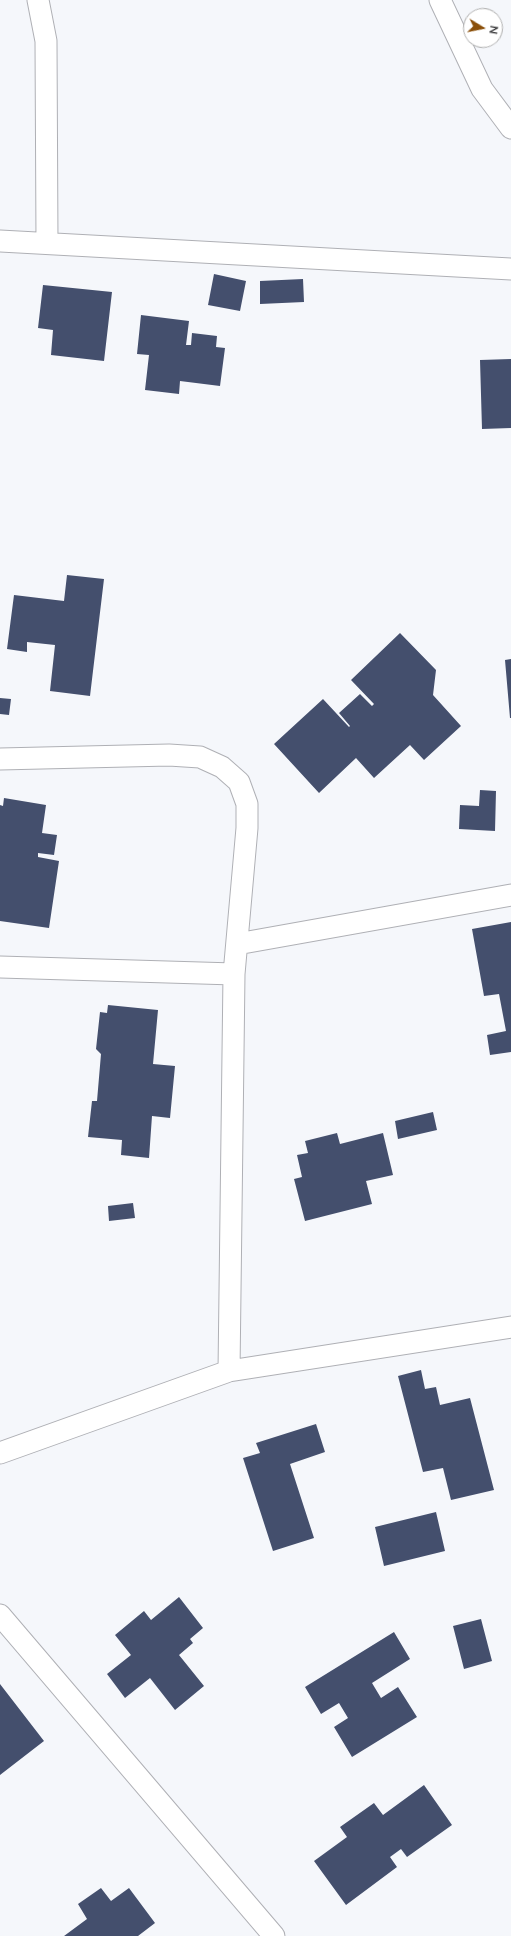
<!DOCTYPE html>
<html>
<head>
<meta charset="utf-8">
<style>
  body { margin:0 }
  #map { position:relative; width:511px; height:1936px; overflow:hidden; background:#f5f7fb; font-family:Lato,sans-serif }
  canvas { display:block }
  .north { position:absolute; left:463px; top:8px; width:40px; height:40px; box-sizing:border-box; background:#fff; border:1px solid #afafaf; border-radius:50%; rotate:100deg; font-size:11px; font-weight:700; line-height:16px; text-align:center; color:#363638 }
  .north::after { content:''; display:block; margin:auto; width:14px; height:18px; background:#8a4f09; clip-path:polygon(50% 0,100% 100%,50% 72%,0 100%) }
</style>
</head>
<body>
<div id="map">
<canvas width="511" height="1936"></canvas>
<div class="north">N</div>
</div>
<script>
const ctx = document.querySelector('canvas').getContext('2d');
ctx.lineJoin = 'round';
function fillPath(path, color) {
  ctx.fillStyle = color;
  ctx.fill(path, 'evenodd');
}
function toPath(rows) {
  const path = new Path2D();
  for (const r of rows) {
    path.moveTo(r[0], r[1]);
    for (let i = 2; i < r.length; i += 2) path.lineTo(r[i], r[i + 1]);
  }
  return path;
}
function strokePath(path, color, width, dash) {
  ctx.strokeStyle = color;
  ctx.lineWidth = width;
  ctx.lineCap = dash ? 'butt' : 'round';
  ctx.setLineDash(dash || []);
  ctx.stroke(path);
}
const building = toPath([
  [214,274,246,281,240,311,208,305],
  [303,279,304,302,260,304,260,281],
  [43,285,112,292,104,361,51,355,53,330,38,328],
  [141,315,189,321,186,345,191,345,192,333,217,336,216,347,225,348,220,386,180,381,179,394,145,390,149,355,137,354],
  [511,359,511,428,482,429,480,360],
  [67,575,104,579,90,696,50,691,55,645,27,642,27,652,7,649,14,595,64,601],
  [400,633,436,670,433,695,461,726,424,760,410,745,374,778,356,758,319,793,274,744,323,699,349,727,350,726,339,713,360,694,372,706,374,704,351,680],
  [511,659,511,718,510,718,505,660],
  [0,698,11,699,9,715,0,714],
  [480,790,496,791,495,831,459,829,460,805,479,806],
  [4,798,46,805,42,833,57,835,54,855,38,853,38,857,59,861,49,928,0,921,0,805,3,806],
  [511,922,511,1052,490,1055,487,1035,506,1031,499,994,484,996,472,929],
  [108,1005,158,1010,153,1064,175,1066,170,1118,152,1116,149,1158,121,1155,122,1140,88,1137,92,1101,97,1101,101,1054,96,1049,100,1012,107,1013],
  [433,1112,437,1130,398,1139,395,1121],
  [337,1133,340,1144,383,1133,393,1175,366,1181,372,1204,305,1221,294,1179,302,1177,297,1155,308,1153,305,1141],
  [133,1203,135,1218,109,1221,108,1206],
  [421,1370,425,1389,436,1387,440,1405,470,1398,494,1490,451,1500,443,1468,423,1472,398,1376],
  [316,1424,325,1452,290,1464,314,1538,273,1551,243,1458,260,1453,256,1443],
  [436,1512,445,1551,384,1566,375,1527],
  [179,1597,203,1628,190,1639,193,1643,179,1655,204,1686,175,1710,150,1678,125,1698,107,1674,131,1655,115,1635,144,1611,151,1620],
  [481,1619,492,1661,464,1669,453,1626],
  [394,1632,410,1659,372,1683,381,1698,398,1687,417,1717,352,1757,334,1727,348,1718,339,1703,321,1714,305,1687],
  [0,1684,44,1741,0,1775],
  [424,1785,452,1825,407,1857,401,1849,390,1857,397,1867,346,1905,314,1861,347,1837,340,1827,374,1803,383,1815],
  [101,1888,111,1901,129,1888,155,1923,138,1936,64,1936,87,1919,78,1904]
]);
const street = toPath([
  [38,0,46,41,47,243],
  [440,0,482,89,511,128],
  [0,241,511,269],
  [0,759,169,755,200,757,222,767,239,782,247,804,247,828,234,974,229,1371],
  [237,944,511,895],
  [0,967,234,974],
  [0,1453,229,1371,511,1327],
  [0,1615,274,1936]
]);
fillPath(building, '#444f6d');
strokePath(street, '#afb0b5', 23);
strokePath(street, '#fff', 21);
</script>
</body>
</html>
